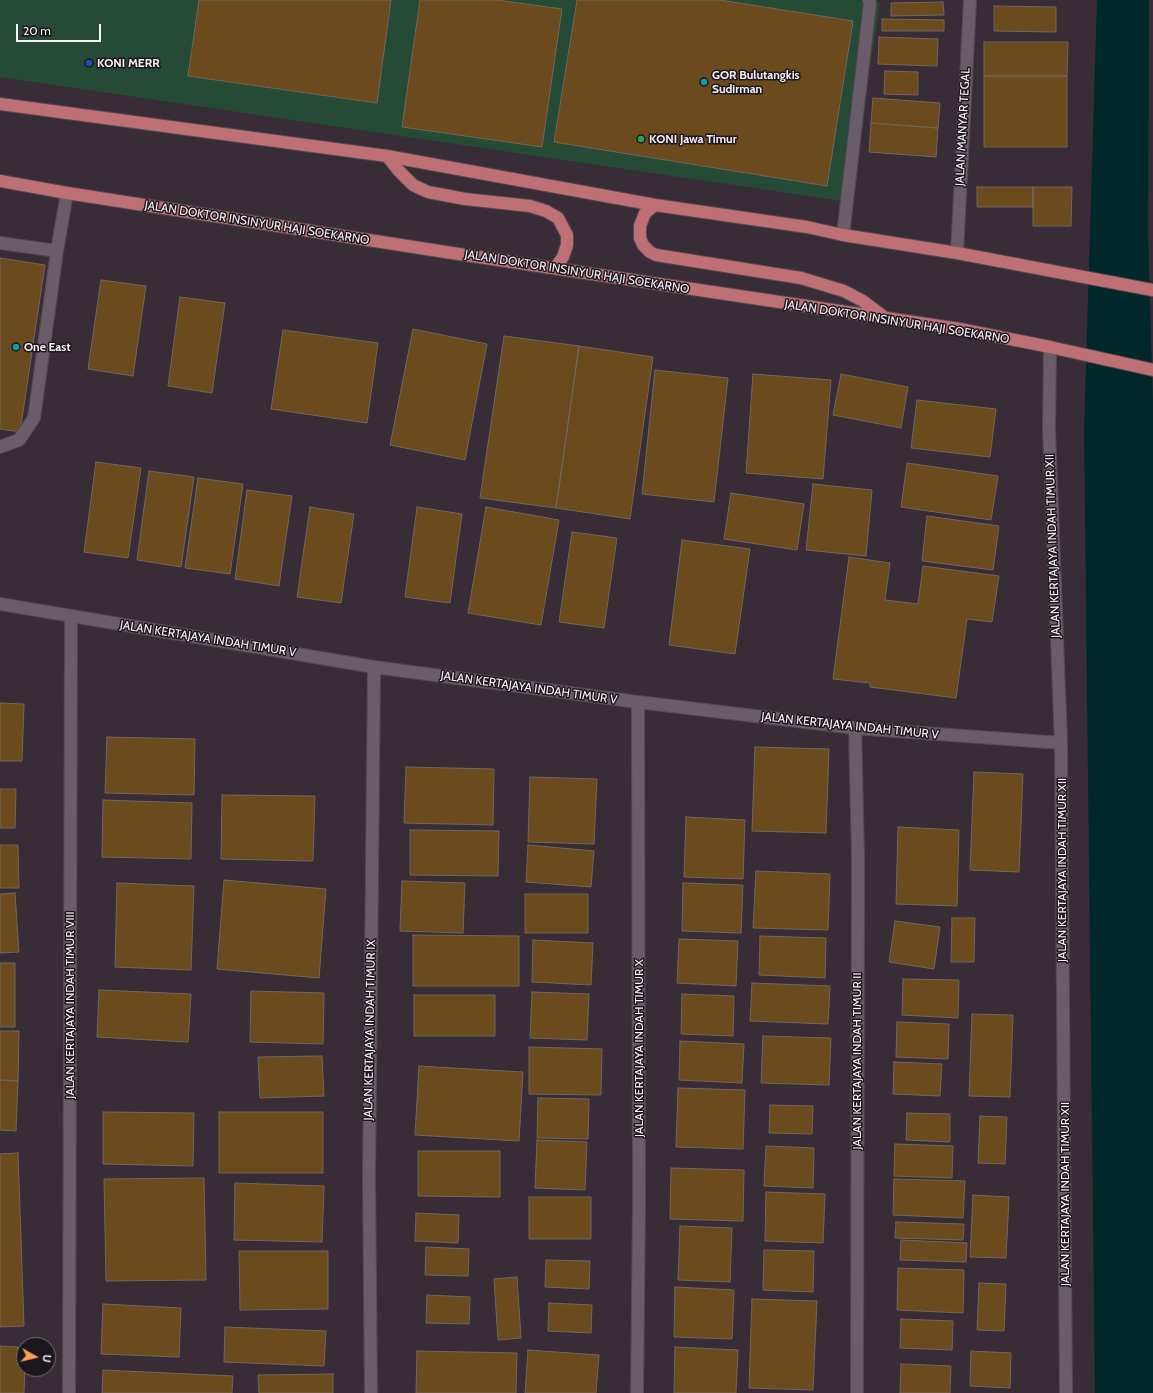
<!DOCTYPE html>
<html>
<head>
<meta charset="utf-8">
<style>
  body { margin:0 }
  #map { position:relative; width:1153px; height:1393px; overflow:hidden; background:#382d37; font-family:Cabin,sans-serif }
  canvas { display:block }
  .north { position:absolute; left:16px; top:1337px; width:40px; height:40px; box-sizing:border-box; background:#1c171c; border:1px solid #746f74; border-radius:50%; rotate:98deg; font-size:11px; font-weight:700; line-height:16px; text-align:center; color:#f9f2f9 }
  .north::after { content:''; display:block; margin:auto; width:14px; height:18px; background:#fa9f4f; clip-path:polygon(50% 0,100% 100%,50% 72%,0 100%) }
  .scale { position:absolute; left:16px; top:24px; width:85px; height:18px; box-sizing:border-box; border:2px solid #f9f2f9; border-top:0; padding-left:5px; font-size:12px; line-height:14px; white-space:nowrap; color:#f9f2f9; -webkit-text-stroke:3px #1c171c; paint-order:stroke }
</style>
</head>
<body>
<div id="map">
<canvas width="1153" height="1393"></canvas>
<div class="north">U</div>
<div class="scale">20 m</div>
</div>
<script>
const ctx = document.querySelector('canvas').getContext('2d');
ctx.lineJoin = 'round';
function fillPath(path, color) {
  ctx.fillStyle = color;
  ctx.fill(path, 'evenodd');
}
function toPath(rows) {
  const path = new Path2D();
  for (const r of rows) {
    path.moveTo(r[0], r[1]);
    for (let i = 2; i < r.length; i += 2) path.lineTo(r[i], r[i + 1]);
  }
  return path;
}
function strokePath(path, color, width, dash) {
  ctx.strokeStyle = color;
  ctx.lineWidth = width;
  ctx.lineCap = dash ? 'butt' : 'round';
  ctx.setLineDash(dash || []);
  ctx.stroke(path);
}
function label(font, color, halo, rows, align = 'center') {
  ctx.font = font + ' Cabin,sans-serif';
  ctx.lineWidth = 3;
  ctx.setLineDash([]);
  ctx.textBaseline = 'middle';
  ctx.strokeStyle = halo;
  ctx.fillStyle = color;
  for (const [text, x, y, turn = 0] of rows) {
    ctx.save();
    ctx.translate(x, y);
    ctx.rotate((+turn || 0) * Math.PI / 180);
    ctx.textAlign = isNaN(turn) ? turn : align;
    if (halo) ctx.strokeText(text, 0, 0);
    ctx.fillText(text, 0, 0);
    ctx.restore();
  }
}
const green = toPath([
  [0,0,858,0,880,3,849,202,0,77]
]);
const water = toPath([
  [1097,0,1149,0,1148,234,1153,404,1153,1393,1095,1393,1084,430]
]);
const building = toPath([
  [199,0,391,0,377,103,188,76,199,0],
  [420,0,497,0,562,9,542,147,402,127,420,0],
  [577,0,720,0,853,21,827,186,554,142,577,0],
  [943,2,944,15,891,16,891,3,943,2],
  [994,6,1056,7,1056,32,994,31,994,6],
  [882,19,944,20,944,31,882,31,882,19],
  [879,37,938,39,937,66,878,64,879,37],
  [984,42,1068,42,1067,76,984,76,984,42],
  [885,71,918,72,918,95,884,94,885,71],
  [984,76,1067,76,1067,147,984,147,984,76],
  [873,98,940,103,938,128,871,123,873,98],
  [871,123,938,128,936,157,869,152,871,123],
  [977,187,1033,187,1033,207,977,207,977,187],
  [1033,187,1072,187,1071,226,1033,226,1033,187],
  [0,258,45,265,20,432,0,429,0,258],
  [101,280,146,286,133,376,88,369,101,280],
  [180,297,225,303,212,393,168,386,180,297],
  [413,329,487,344,465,460,390,445,413,329],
  [283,330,378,343,367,423,271,409,283,330],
  [504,336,579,346,556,508,480,498,504,336],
  [579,346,653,357,630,519,556,508,579,346],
  [655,370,728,378,714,502,642,494,655,370],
  [753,374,831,380,823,479,746,473,753,374],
  [841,374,908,387,901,428,833,415,841,374],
  [917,400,996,409,990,457,911,448,917,400],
  [96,462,141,468,128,558,84,552,96,462],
  [907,463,998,476,991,520,901,507,907,463],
  [149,471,194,477,181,567,137,560,149,471],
  [198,478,243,484,230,574,185,568,198,478],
  [813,484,872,490,866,556,806,550,813,484],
  [247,490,292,496,279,586,235,579,247,490],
  [731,493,804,504,797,550,724,539,731,493],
  [310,507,354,514,341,603,297,597,310,507],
  [417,507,462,514,450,603,405,597,417,507],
  [486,507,559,520,541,625,468,613,486,507],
  [927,516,999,526,993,570,922,561,927,516],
  [572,532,617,538,604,628,559,622,572,532],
  [682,540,750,549,735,654,669,645,682,540],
  [849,557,890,563,885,600,918,604,923,566,999,576,992,622,967,619,956,698,870,687,870,683,833,679,849,557],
  [0,703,24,704,22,761,0,761,0,703],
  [107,737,195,739,194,795,105,793,107,737],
  [755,747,829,749,826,833,752,831,755,747],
  [406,767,494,769,493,825,404,823,406,767],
  [974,772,1023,774,1019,872,970,870,974,772],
  [530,777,597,779,594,844,528,842,530,777],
  [0,789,16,789,15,828,0,828,0,789],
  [222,795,315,796,313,861,221,859,222,795],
  [103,800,192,803,191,859,102,857,103,800],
  [686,817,745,820,743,879,684,877,686,817],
  [898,827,959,830,957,906,896,904,898,827],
  [410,830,499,831,498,876,410,875,410,830],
  [0,845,18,845,19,888,0,888,0,845],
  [528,845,594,851,591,887,526,882,528,845],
  [756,871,830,874,828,930,753,928,756,871],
  [224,880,326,889,319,978,217,969,224,880],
  [402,881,465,883,463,933,400,931,402,881],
  [117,883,194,886,191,970,115,967,117,883],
  [683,883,743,885,741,933,682,931,683,883],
  [15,893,19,952,0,953,0,894,15,893],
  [525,894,588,894,588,933,525,933,525,894],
  [952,918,975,918,974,962,951,962,952,918],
  [895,921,940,927,934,969,889,962,895,921],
  [413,935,519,936,519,986,413,986,413,935],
  [760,936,826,938,825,978,759,975,760,936],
  [679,939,738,941,736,986,677,983,679,939],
  [533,940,593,943,591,985,532,982,533,940],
  [0,963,15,963,15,1027,0,1027,0,963],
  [903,979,959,980,958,1018,902,1015,903,979],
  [752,983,830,986,828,1024,750,1021,752,983],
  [99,990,191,994,188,1042,97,1037,99,990],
  [251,991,324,993,323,1044,250,1042,251,991],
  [532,992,589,994,587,1040,530,1038,532,992],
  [682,994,734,996,733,1036,681,1034,682,994],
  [414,995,495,995,495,1036,414,1036,414,995],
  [972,1014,1013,1015,1010,1097,969,1096,972,1014],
  [897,1022,949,1024,948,1059,896,1057,897,1022],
  [0,1031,19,1031,18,1081,0,1080,0,1031],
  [763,1036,831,1038,829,1085,761,1083,763,1036],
  [680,1041,744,1044,742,1083,679,1080,680,1041],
  [529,1047,602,1049,601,1095,529,1094,529,1047],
  [322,1056,324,1096,260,1098,258,1057,322,1056],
  [894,1062,942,1064,940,1096,893,1094,894,1062],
  [419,1066,523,1072,519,1141,415,1135,419,1066],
  [0,1080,18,1081,16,1131,0,1130,0,1080],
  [678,1088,745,1090,743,1149,676,1147,678,1088],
  [538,1098,589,1099,588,1139,537,1138,538,1098],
  [770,1105,813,1106,812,1134,769,1133,770,1105],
  [103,1112,194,1113,193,1166,103,1164,103,1112],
  [219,1112,323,1112,323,1173,219,1173,219,1112],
  [907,1113,950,1114,950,1142,906,1140,907,1113],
  [980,1116,1007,1117,1005,1164,978,1163,980,1116],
  [537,1140,587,1142,585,1190,535,1188,537,1140],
  [895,1144,953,1146,952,1178,894,1176,895,1144],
  [766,1146,814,1148,813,1188,764,1186,766,1146],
  [418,1151,500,1151,500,1197,418,1196,418,1151],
  [18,1153,24,1326,0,1327,0,1154,18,1153],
  [671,1168,744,1170,743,1221,670,1219,671,1168],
  [204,1178,206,1280,106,1281,104,1179,204,1178],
  [894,1179,965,1181,963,1218,893,1215,894,1179],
  [235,1183,324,1186,322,1242,234,1240,235,1183],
  [766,1192,825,1194,823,1243,765,1241,766,1192],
  [973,1195,1009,1197,1006,1258,970,1257,973,1195],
  [529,1197,591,1197,591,1239,529,1239,529,1197],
  [416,1213,459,1215,458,1243,415,1241,416,1213],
  [896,1222,964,1224,963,1240,895,1238,896,1222],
  [680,1226,732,1228,730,1282,678,1280,680,1226],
  [901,1240,967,1243,966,1262,900,1260,901,1240],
  [426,1247,469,1249,468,1276,425,1275,426,1247],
  [764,1250,814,1251,813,1292,763,1290,764,1250],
  [239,1251,328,1251,328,1309,240,1310,239,1251],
  [546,1260,590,1261,589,1289,545,1287,546,1260],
  [898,1268,964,1270,963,1313,897,1310,898,1268],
  [517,1277,521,1338,498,1340,494,1279,517,1277],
  [979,1283,1006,1284,1004,1331,977,1330,979,1283],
  [675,1287,734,1290,732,1339,674,1337,675,1287],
  [427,1295,470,1297,469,1324,426,1323,427,1295],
  [752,1299,817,1301,813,1390,749,1388,752,1299],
  [549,1303,592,1305,591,1333,548,1331,549,1303],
  [103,1304,181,1308,179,1357,101,1354,103,1304],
  [901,1319,953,1321,952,1350,900,1348,901,1319],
  [225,1327,326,1331,324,1366,224,1362,225,1327],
  [0,1346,18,1347,18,1365,24,1365,25,1369,24,1393,0,1393,0,1346],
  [675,1347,738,1350,736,1393,674,1393,675,1347],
  [528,1350,599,1355,596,1393,525,1393,528,1350],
  [417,1351,517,1353,516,1393,416,1393,417,1351],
  [971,1351,1011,1353,1010,1388,970,1386,971,1351],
  [901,1364,951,1366,950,1393,900,1393,901,1364],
  [103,1370,233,1376,232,1393,102,1393,103,1370],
  [333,1374,333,1393,259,1393,258,1375,333,1374]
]);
const service = toPath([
  [843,235,870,3,869,0],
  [0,243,57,251],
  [0,447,19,440,34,418,57,251,67,193]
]);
const minor = toPath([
  [957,253,970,0],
  [1050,347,1049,431,1061,743,1066,1393],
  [0,604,374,667,638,702,855,728,1061,743],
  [855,728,858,857,857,1393],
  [69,1393,71,616],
  [371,1393,369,1178,374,667],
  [637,1393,639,1204,638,702]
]);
const primary = toPath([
  [0,104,387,156,655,205,807,227,843,235,957,253,1153,290],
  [387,156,399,171,413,185,428,192,465,199,530,206,546,211,558,218,567,235,567,245,563,257,555,268],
  [0,181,67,193,452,253,960,329,1050,347,1153,370],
  [655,205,645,213,640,226,640,238,643,245,650,252,656,255,801,278,844,291,863,301,884,317]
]);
const markers = [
  [89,63,4,"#1a4fb4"],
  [704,82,4,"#0f9aa8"],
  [641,139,4,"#2e9e5b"],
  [16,347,4,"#0f9aa8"]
];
const poiNames = [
  ["KONI MERR",97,63],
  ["GOR Bulutangkis",712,75],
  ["Sudirman",712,89],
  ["KONI Jawa Timur",649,139],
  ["One East",24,347]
];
const streetNames = [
  ["JALAN MANYAR TEGAL",963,127,-87],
  ["JALAN DOKTOR INSINYUR HAJI SOEKARNO",257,223,9],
  ["JALAN DOKTOR INSINYUR HAJI SOEKARNO",577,272,9],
  ["JALAN DOKTOR INSINYUR HAJI SOEKARNO",897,322,9],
  ["JALAN KERTAJAYA INDAH TIMUR XII",1053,546,-92],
  ["JALAN KERTAJAYA INDAH TIMUR V",208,639,9],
  ["JALAN KERTAJAYA INDAH TIMUR V",529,688,8],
  ["JALAN KERTAJAYA INDAH TIMUR V",850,726,6],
  ["JALAN KERTAJAYA INDAH TIMUR XII",1062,870,-90],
  ["JALAN KERTAJAYA INDAH TIMUR VIII",70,1005,-90],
  ["JALAN KERTAJAYA INDAH TIMUR IX",370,1030,-89],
  ["JALAN KERTAJAYA INDAH TIMUR X",639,1048,-90],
  ["JALAN KERTAJAYA INDAH TIMUR II",857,1061,-90],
  ["JALAN KERTAJAYA INDAH TIMUR XII",1065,1194,-90]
];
fillPath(green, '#254a35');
fillPath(water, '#00282b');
fillPath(building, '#6b4a1e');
strokePath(building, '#72675a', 1);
strokePath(service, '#534a53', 14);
strokePath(minor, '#534a53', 14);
strokePath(primary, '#534a53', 14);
strokePath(service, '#6a5d69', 12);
strokePath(minor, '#6a5d69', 12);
strokePath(primary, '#bf7074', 12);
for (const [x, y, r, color] of markers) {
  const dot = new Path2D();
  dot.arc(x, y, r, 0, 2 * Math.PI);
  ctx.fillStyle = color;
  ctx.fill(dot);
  strokePath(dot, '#1c171c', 1.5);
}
label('bold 12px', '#f9f2f9', '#1c171c', poiNames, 'left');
label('12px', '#f9f2f9', '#1c171c', streetNames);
</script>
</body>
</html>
